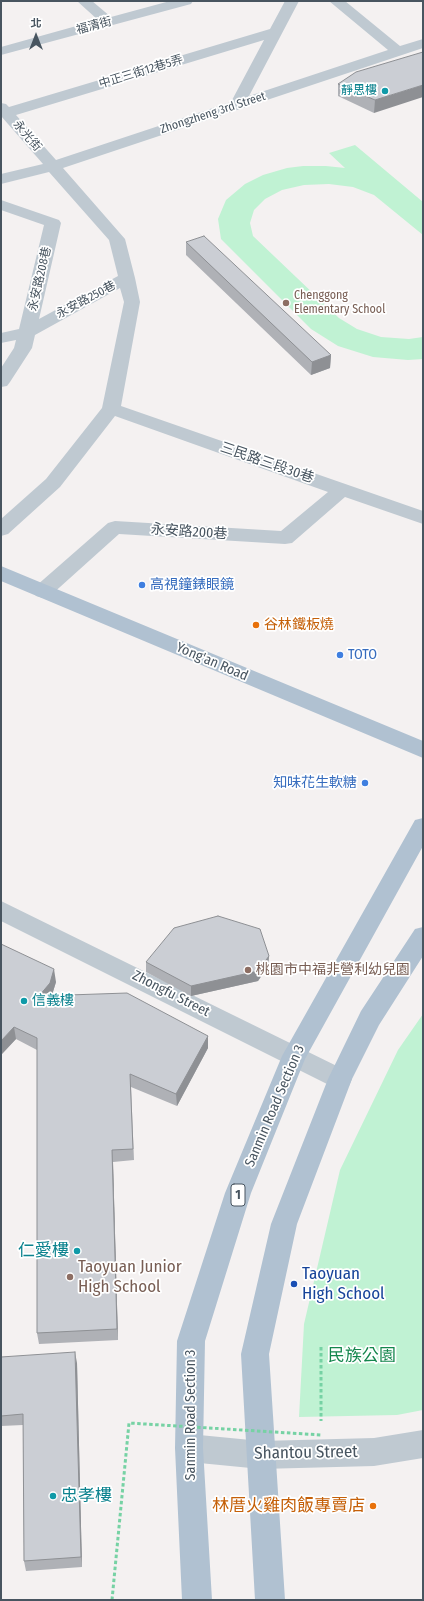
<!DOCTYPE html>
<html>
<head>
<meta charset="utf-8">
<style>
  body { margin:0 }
  #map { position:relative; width:424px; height:1601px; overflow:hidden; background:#f4f1f1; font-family:"Fira Sans Condensed","Noto Sans TC",sans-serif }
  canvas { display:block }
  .frame { position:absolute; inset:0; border:2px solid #485560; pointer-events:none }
  .north { position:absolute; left:16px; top:16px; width:40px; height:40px; -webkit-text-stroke:3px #fff; paint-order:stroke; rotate:0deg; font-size:11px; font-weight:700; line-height:16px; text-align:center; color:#485560 }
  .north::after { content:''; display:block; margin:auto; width:14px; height:18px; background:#485560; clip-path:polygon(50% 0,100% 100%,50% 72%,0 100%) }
</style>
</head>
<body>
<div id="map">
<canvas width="424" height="1601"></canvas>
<div class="frame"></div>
<div class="north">北</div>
</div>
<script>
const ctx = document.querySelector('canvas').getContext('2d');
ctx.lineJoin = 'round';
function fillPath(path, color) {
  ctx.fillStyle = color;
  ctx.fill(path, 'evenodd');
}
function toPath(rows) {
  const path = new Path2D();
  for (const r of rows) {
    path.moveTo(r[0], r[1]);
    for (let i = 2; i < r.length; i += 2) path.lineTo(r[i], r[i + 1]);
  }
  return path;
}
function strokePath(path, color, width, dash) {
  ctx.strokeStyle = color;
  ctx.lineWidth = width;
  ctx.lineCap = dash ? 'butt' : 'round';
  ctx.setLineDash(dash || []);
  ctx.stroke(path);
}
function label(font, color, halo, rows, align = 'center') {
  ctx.font = font + ' "Fira Sans Condensed","Noto Sans TC",sans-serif';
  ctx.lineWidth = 3.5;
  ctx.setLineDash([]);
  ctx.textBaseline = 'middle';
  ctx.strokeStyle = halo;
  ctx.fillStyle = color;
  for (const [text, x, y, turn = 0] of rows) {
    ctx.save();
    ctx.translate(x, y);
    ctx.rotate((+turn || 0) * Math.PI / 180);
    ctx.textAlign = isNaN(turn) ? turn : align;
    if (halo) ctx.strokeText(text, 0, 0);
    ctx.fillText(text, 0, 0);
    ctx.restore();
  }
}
const green = toPath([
  [355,145,423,202,423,235,374,195,353,187,329,184,304,185,282,190,265,199,254,210,250,223,253,236,339,318,357,329,381,337,409,339,423,337,423,359,408,360,373,357,338,346,311,329,221,239,218,219,226,200,245,184,263,175,287,168,303,166,326,166,345,168,329,153],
  [423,1014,423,1410,397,1415,299,1417,304,1324,340,1170,398,1050]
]);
const path = toPath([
  [321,1347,321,1421]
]);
const minor = toPath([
  [77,1,92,1,111,17,170,1,193,1,191,4,1,55,1,47,98,20,77,1],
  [285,1,299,1,249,96,388,50,329,1,345,1,400,46,423,39,423,48,63,168,125,239,135,278,140,302,121,406,423,511,423,524,345,497,292,543,285,544,119,534,50,596,43,598,36,596,33,591,36,586,108,523,115,521,281,531,328,492,115,416,60,487,8,534,1,536,1,519,46,479,102,408,124,302,120,288,35,335,32,348,10,382,7,386,1,387,1,368,14,348,16,340,1,343,1,333,19,329,44,225,1,210,1,200,59,220,61,223,39,319,118,276,109,240,49,172,1,184,1,174,43,164,1,116,1,103,6,104,9,107,270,29,285,1],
  [264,40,231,102,56,160,16,115,264,40],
  [1,901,349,1072,352,1079,349,1086,340,1090,331,1086,1,921,1,901],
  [423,1430,423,1458,374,1466,261,1469,189,1462,179,1458,175,1448,179,1438,189,1434,261,1441,374,1438,423,1430]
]);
const major = toPath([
  [1,566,423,741,423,758,1,581,1,566],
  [423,818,423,846,305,1059,251,1193,205,1341,203,1448,212,1600,182,1600,175,1448,177,1341,225,1193,282,1056,415,820,423,818],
  [423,927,423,956,379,1025,352,1079,297,1224,269,1354,285,1600,255,1600,241,1354,271,1224,328,1079,361,1011,415,929,423,927]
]);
const pathBridge = toPath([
  [112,1600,129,1423,321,1435]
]);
const wall = toPath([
  [423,52,374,113,338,96,338,84],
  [186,242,331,355,330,368,311,375,186,255],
  [1,944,56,982,52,995,208,1036,208,1048,177,1106,131,1087,134,1160,113,1162,118,1340,39,1344,37,1333,37,1050,16,1039,1,1055],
  [269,956,268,966,258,981,191,996,146,972,146,962],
  [1,1357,77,1363,82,1567,26,1571,24,1561,23,1425,1,1426]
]);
const shadedWall = toPath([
  [423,85,423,97,374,113,375,100],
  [331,355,330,368,311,375,312,362],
  [269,956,268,966,258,981,191,996,191,986],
  [54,969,56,982,52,995,39,996],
  [14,1027,16,1039,1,1055,1,1041],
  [208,1036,208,1048,177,1106,176,1094],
  [112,1150,113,1162,118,1340,117,1329],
  [75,1352,77,1363,82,1567,81,1557]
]);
const building = toPath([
  [423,52,423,85,375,100,338,84,356,72,423,52],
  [204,236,331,355,312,362,186,242,204,236],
  [218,916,260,929,269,956,258,971,191,986,146,962,174,928,218,916],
  [1,944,54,969,50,983,39,996,127,993,208,1036,176,1094,130,1074,133,1149,112,1150,117,1329,37,1333,37,1038,14,1027,1,1041,1,944],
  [75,1352,81,1557,24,1561,23,1414,1,1416,1,1357,75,1352]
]);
const markers = [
  [385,91,4,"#0f9aa8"],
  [286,303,4,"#8d6e63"],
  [142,585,4,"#3f7fe0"],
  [256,625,4,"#e8710a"],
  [340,655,4,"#3f7fe0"],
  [365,783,4,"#3f7fe0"],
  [248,970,4,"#8d6e63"],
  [24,1001,4,"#0f9aa8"],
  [77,1251,4,"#0f9aa8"],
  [70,1277,4,"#8d6e63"],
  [294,1284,4,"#1a4fb4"],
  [53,1496,4,"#0f9aa8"],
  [373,1506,4,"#e8710a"]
];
const farStreetnames = [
  ["福清街",94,26,-15],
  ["中正三街12巷5弄",141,72,-17],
  ["Zhongzheng 3rd Street",213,113,-18],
  ["永光街",27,136,49],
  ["永安路208巷",40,279,-77],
  ["永安路250巷",86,300,-28]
];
const farCulturenames = [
  ["靜思樓",377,91]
];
const farEducationnames = [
  ["Chenggong",294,296],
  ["Elementary School",294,310]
];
const shields = [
  [238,1195,14]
];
const shieldNames = [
  ["1",238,1195]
];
const streetNames = [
  ["三民路三段30巷",267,463,19],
  ["永安路200巷",189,532,4],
  ["Yong'an Road",212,662,23],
  ["Zhongfu Street",171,994,27],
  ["Sanmin Road Section 3",275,1106,-67],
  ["Sanmin Road Section 3",191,1415,-90]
];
const shopNames = [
  ["高視鐘錶眼鏡",150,585],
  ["TOTO",348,655],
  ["知味花生軟糖",357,783,"right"]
];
const foodNames = [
  ["谷林鐵板燒",264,625]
];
const educationNames = [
  ["桃園市中福非營利幼兒園",256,970]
];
const cultureNames = [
  ["信義樓",32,1001]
];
const nearCulturenames = [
  ["仁愛樓",69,1251],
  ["忠孝樓",61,1496,"left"]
];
const nearEducationnames = [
  ["Taoyuan Junior",78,1267],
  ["High School",78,1287]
];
const nearTransitnames = [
  ["Taoyuan",302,1274],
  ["High School",302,1294]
];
const nearParknames = [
  ["民族公園",362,1356]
];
const nearStreetnames = [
  ["Shantou Street",306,1453,-1]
];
const nearFoodnames = [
  ["林厝火雞肉飯專賣店",365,1506]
];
fillPath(green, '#c0f2d3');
strokePath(path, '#76d2a4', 3, [3.5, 2.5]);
fillPath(minor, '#bfc9d1');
fillPath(major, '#b0c1d1');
strokePath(pathBridge, '#76d2a4', 3, [3.5, 2.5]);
fillPath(wall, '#afb1b6');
fillPath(shadedWall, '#8e9094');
fillPath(building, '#cbced4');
strokePath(building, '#8e9094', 1);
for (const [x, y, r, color] of markers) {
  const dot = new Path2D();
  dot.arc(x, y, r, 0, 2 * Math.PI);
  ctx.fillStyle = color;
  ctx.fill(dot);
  strokePath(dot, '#fff', 1.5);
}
label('12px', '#485560', '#fff', farStreetnames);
label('12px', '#0d838f', '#fff', farCulturenames, 'right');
label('12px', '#785e54', '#fff', farEducationnames, 'left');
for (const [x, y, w] of shields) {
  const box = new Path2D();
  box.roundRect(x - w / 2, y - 11, w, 22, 3);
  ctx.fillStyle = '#fff';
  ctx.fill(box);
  strokePath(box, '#485560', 1);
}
label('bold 13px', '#485560', null, shieldNames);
label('14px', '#485560', '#fff', streetNames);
label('14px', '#366cbe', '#fff', shopNames, 'left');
label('14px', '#c56008', '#fff', foodNames, 'left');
label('14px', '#785e54', '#fff', educationNames, 'left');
label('14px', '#0d838f', '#fff', cultureNames, 'left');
label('17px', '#0d838f', '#fff', nearCulturenames, 'right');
label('17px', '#785e54', '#fff', nearEducationnames, 'left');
label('17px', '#164399', '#fff', nearTransitnames, 'left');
label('17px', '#14864d', '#fff', nearParknames);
label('17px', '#485560', '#fff', nearStreetnames);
label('17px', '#c56008', '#fff', nearFoodnames, 'right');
</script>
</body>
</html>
